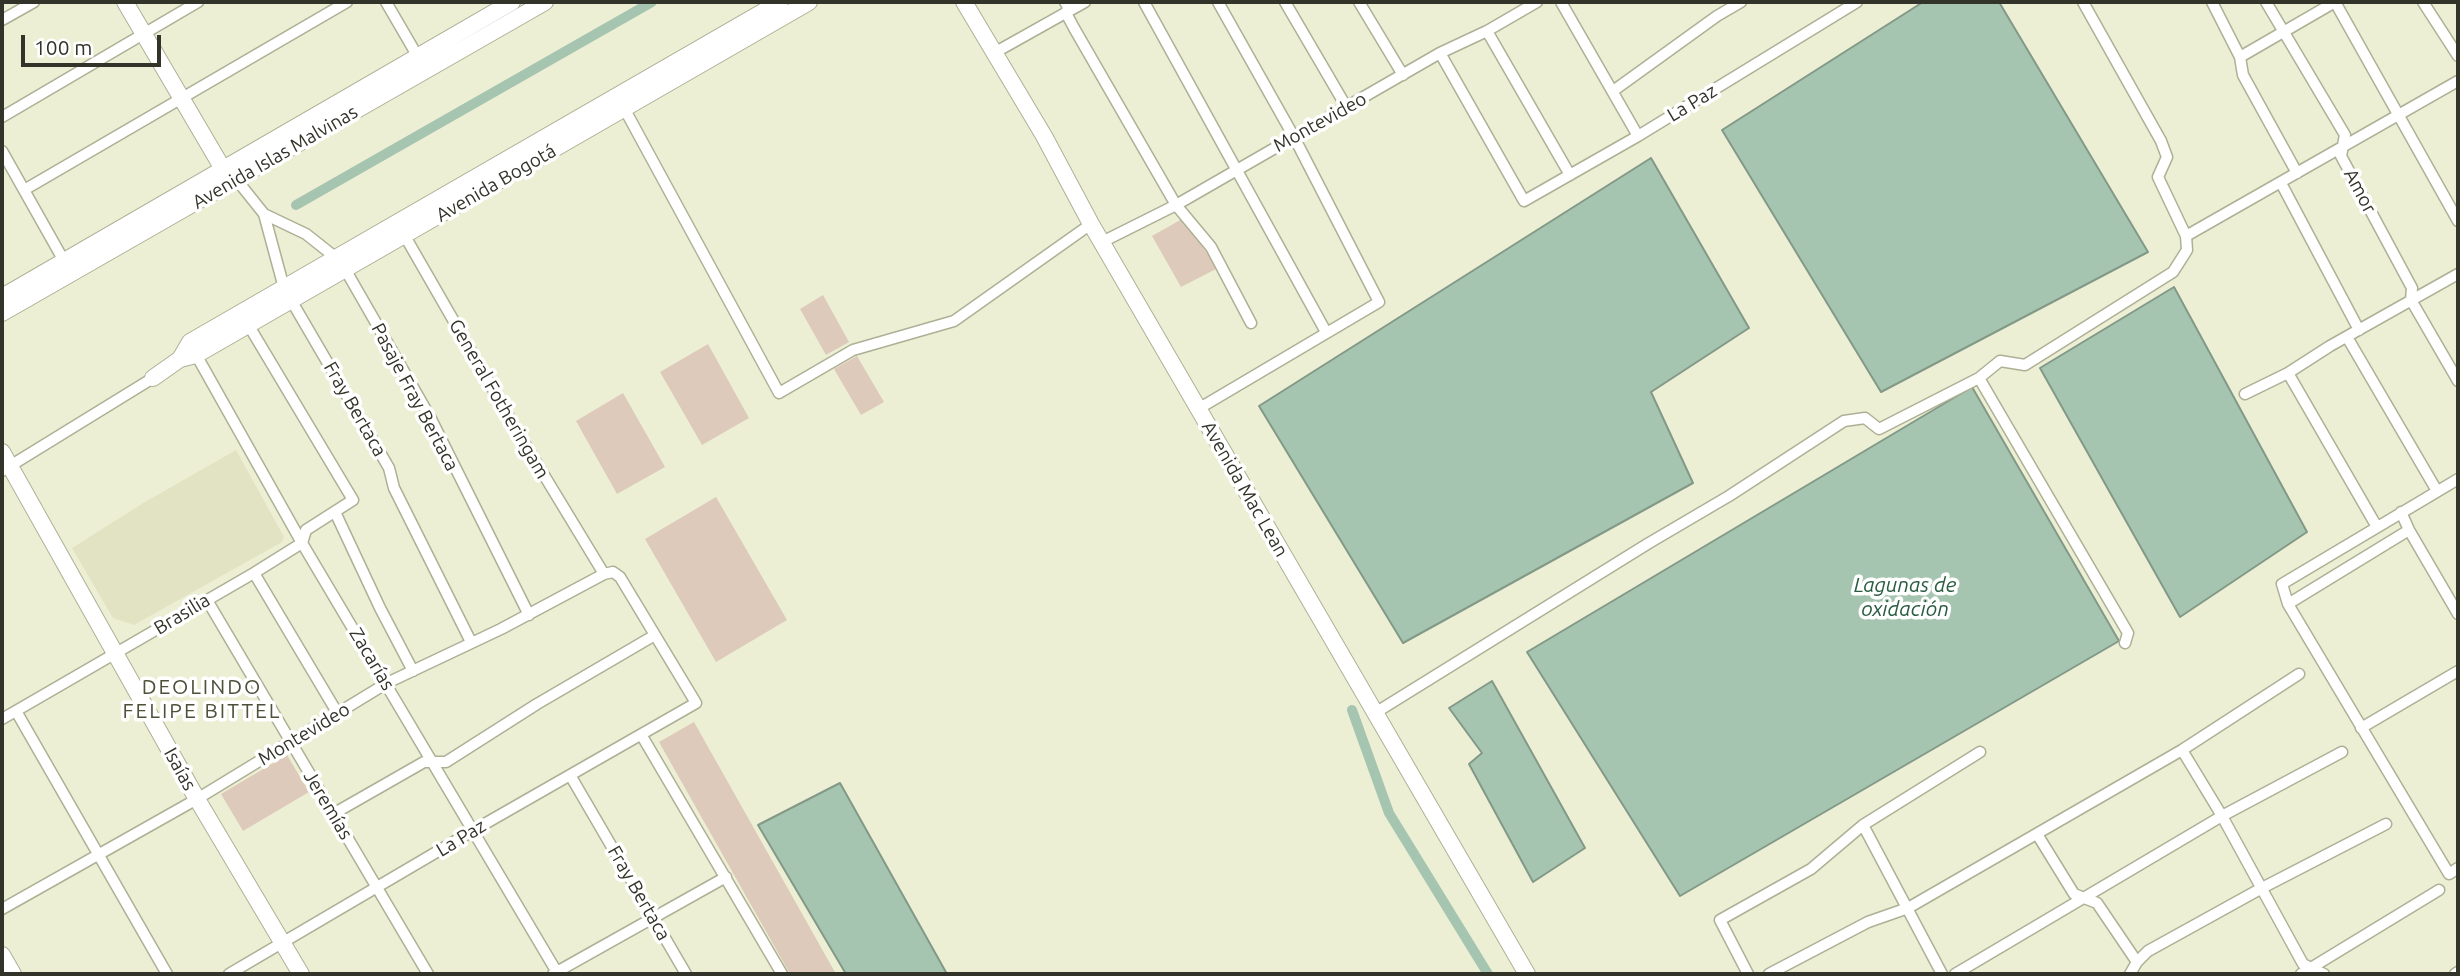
<!DOCTYPE html>
<html>
<head>
<meta charset="utf-8">
<style>
  body { margin:0 }
  #map { position:relative; width:2460px; height:976px; overflow:hidden; background:#edefd4; font-family:Ubuntu,sans-serif }
  canvas { display:block }
  .frame { position:absolute; inset:0; border:4px solid #323329; pointer-events:none }
  .scale { position:absolute; left:21px; top:35px; width:140px; height:32px; box-sizing:border-box; border:4px solid #323329; border-top:0; padding-left:9px; font-size:21px; line-height:24px; white-space:nowrap; color:#323329; -webkit-text-stroke:5px #fff; paint-order:stroke }
</style>
</head>
<body>
<div id="map">
<canvas width="2460" height="976"></canvas>
<div class="frame"></div>
<div class="scale">100 m</div>
</div>
<script>
const ctx = document.querySelector('canvas').getContext('2d');
ctx.lineJoin = 'round';
function fillPath(path, color) {
  ctx.fillStyle = color;
  ctx.fill(path, 'evenodd');
}
function toPath(rows) {
  const path = new Path2D();
  for (const r of rows) {
    path.moveTo(r[0], r[1]);
    for (let i = 2; i < r.length; i += 2) path.lineTo(r[i], r[i + 1]);
  }
  return path;
}
function strokePath(path, color, width, dash) {
  ctx.strokeStyle = color;
  ctx.lineWidth = width;
  ctx.lineCap = dash ? 'butt' : 'round';
  ctx.setLineDash(dash || []);
  ctx.stroke(path);
}
function label(font, color, halo, rows, align = 'center') {
  ctx.font = font + ' Ubuntu,sans-serif';
  ctx.lineWidth = 7;
  ctx.setLineDash([]);
  ctx.textBaseline = 'middle';
  ctx.strokeStyle = halo;
  ctx.fillStyle = color;
  for (const [text, x, y, turn = 0] of rows) {
    ctx.save();
    ctx.translate(x, y);
    ctx.rotate((+turn || 0) * Math.PI / 180);
    ctx.textAlign = isNaN(turn) ? turn : align;
    if (halo) ctx.strokeText(text, 0, 0);
    ctx.fillText(text, 0, 0);
    ctx.restore();
  }
}
const built = toPath([
  [236,450,284,537,282,542,134,625,113,618,72,548,145,502]
]);
const green = toPath([
  [1182,219,1218,268,1181,287,1152,236],
  [823,295,849,342,826,355,800,309],
  [708,344,749,418,702,445,660,372],
  [857,356,884,402,861,415,834,369],
  [623,393,665,467,617,494,576,421],
  [716,497,787,620,716,662,645,539],
  [694,722,836,974,790,974,659,742],
  [287,755,309,792,243,831,221,794]
]);
const water = toPath([
  [1923,2,1999,2,2148,252,1881,392,1722,130,1923,2],
  [1651,158,1749,328,1651,392,1693,483,1403,643,1259,406,1651,158],
  [2174,287,2307,532,2180,617,2040,368,2174,287],
  [1972,387,2119,641,1680,896,1527,652,1972,387],
  [1492,681,1585,848,1533,882,1469,764,1482,753,1449,708,1492,681],
  [840,783,947,974,846,974,758,825,840,783]
]);
const canal = toPath([
  [296,205,652,2],
  [1352,710,1389,813,1488,974]
]);
const street = toPath([
  [386,2,418,57],
  [1065,2,1068,7,1066,13,1074,28,1176,205,1211,247,1251,323],
  [1144,2,1326,332],
  [1285,2,1347,108],
  [1359,2,1403,75],
  [1561,2,1638,136],
  [2083,2,2161,141,2167,157,2158,177,2186,236,2187,250,2173,272,2025,365,2000,361,1979,378,2128,633,2125,643],
  [2212,2,2240,57,2243,75,2297,173],
  [2266,2,2345,135,2341,156,2412,288,2411,300,2458,381],
  [2335,2,2458,221],
  [2423,2,2458,56],
  [2,20,34,2],
  [1487,31,1570,175],
  [994,53,1085,2],
  [1440,53,1524,201,1638,136,1857,2],
  [2240,57,2335,2],
  [1613,91,1717,16,1741,2],
  [624,108,779,393,853,350,954,321,1091,224],
  [2,117,198,2],
  [2,151,64,261],
  [236,179,264,214,284,288,389,468,394,488,471,642],
  [2281,183,2359,330],
  [24,190,347,2],
  [264,214,306,234,335,257,345,269,430,417,529,615],
  [402,231,513,424,604,574],
  [2186,236,2458,81],
  [1102,242,1176,205,1440,53,1487,31,1537,2],
  [2347,337,2437,491],
  [194,351,302,543,558,974],
  [2288,373,2377,527],
  [2245,394,2288,373,2330,346,2458,274],
  [1198,409,1379,302,1294,137,1218,2],
  [2,471,153,378],
  [2458,479,2282,584,2288,604,2449,874,2458,868],
  [335,512,380,608,413,671],
  [2401,512,2409,530,2458,614],
  [254,573,338,714],
  [207,600,428,974],
  [2288,604,2409,530],
  [16,711,167,974],
  [1375,713,1649,543,1729,496,1844,421,1865,418,1879,429,1979,378],
  [2,719,254,573,302,543,306,530,353,500,246,321],
  [2361,728,2458,671],
  [642,736,782,974],
  [2182,750,2222,816,2303,964,2324,974],
  [570,775,686,974],
  [333,814,424,762,446,762,537,704,655,635],
  [1863,825,1942,974],
  [2037,834,2074,894,2097,903,2137,962],
  [2,909,197,799,387,683,501,629,604,574,613,572,620,577,696,703,474,830,229,974],
  [553,974,726,877],
  [1748,974,1720,920,1811,869,1863,825,1980,752],
  [1769,974,1868,922,1908,908,2182,750,2299,674],
  [1955,974,2222,816,2342,752],
  [2130,974,2137,962,2148,951,2262,888,2386,824],
  [2301,974,2439,890],
  [2455,974,2458,972]
]);
const secondary = toPath([
  [125,2,223,169],
  [964,2,1044,136,1091,224,1527,974],
  [2,297,512,2],
  [2,313,545,2],
  [180,359,190,342,780,2],
  [153,378,180,359,196,355,809,2],
  [2,452,197,799,301,974],
  [2,955,13,974]
]);
const streetNames = [
  ["La Paz",1692,103,-31],
  ["Montevideo",1320,122,-29],
  ["Avenida Islas Malvinas",275,157,-30],
  ["Avenida Bogotá",496,183,-30],
  ["Amor",2360,191,62],
  ["Pasaje Fray Bertaca",415,397,62],
  ["General Fotheringam",499,399,60],
  ["Fray Bertaca",355,409,60],
  ["Avenida Mac Lean",1245,489,60],
  ["Brasilia",182,614,-31],
  ["Zacarías",372,659,59],
  ["Montevideo",304,734,-31],
  ["Isaías",180,769,61],
  ["Jeremías",328,805,59],
  ["La Paz",461,838,-31],
  ["Fray Bertaca",639,893,60]
];
const waterNames = [
  ["Lagunas de",1905,585],
  ["oxidación",1905,609]
];
const neighbourhoodNames = [
  ["DEOLINDO",202,687],
  ["FELIPE BITTEL",202,711]
];
fillPath(built, '#e1e3c2');
fillPath(green, '#ddcaba');
fillPath(water, '#a6c5b0');
strokePath(water, '#839988', 2);
strokePath(canal, '#a6c5b0', 10);
strokePath(street, '#aeb096', 13);
strokePath(secondary, '#aeb096', 18);
strokePath(street, '#fff', 10);
strokePath(secondary, '#fff', 16);
label('19px', '#323329', '#fff', streetNames);
label('italic 21px', '#2a5d40', '#fff', waterNames);
ctx.letterSpacing = '2px';
label('21px', '#4f503a', '#fff', neighbourhoodNames);
ctx.letterSpacing = '0px';
</script>
</body>
</html>
